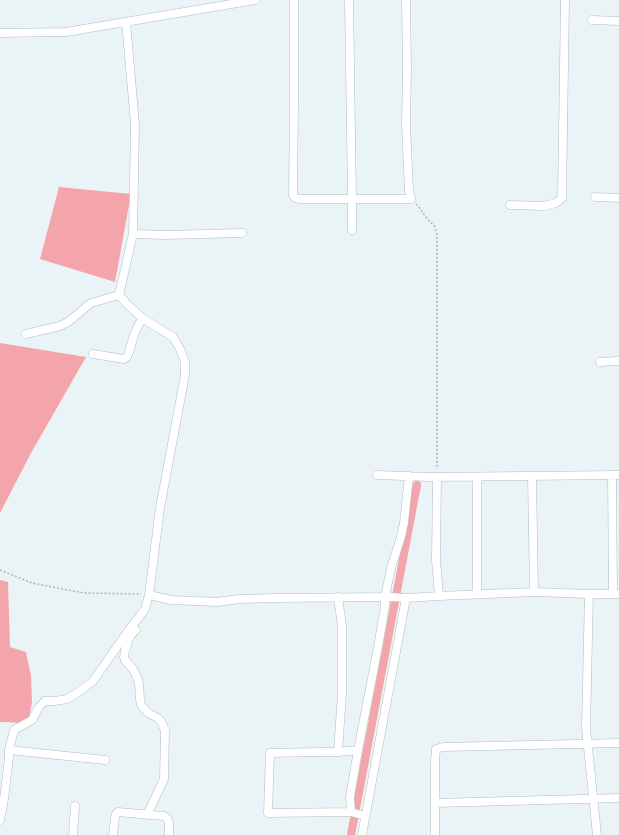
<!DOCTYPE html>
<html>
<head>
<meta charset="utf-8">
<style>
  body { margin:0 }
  canvas { display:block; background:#eaf3f6 }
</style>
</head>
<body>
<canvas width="619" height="835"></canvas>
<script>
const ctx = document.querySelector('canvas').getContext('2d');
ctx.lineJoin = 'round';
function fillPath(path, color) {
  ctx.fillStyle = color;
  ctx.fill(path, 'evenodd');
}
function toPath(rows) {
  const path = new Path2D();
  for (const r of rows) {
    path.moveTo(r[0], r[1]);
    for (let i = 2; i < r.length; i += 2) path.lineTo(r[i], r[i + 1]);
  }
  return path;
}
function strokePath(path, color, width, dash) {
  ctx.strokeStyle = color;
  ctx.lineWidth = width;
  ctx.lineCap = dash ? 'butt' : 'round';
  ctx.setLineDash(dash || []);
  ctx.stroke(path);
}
const water = toPath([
  [59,187,131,194,115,282,40,259],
  [0,343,86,357,31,453,0,513],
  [0,580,8,582,10,647,26,652,31,676,32,702,28,723,0,722]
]);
const canal = toPath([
  [351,835,417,485]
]);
const path = toPath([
  [416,204,419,207,425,216,435,227,437,235,437,469],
  [0,570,32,583,84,593,141,594]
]);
const minor = toPath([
  [294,0,294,102,293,195,295,198,300,199,352,199,352,230],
  [349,0,352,199,411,199,409,191,406,124,407,69,406,0],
  [592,20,619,21],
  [0,33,66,32,255,0],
  [595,197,619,198],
  [510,205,544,206,556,203,562,198,565,0],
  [133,234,166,235,242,233],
  [119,295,127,304,142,318,173,337,180,349,185,362,185,375,160,508,149,595],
  [119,295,133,234,135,124,126,22],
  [26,334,60,326,68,322,91,303,119,295],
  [93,354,124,359,127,357,129,352,134,335,142,318],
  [600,362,619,361],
  [377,475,430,477,619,475],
  [612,475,613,594],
  [532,476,534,592],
  [437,477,436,560,439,596],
  [477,594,477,477],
  [589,594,586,728,597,835],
  [136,630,131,635,128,641,125,651,124,657,125,660,133,669,137,677,139,684,140,699,141,705,148,713,158,718,162,723,165,731,164,779,147,815],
  [9,750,105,760],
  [338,752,342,693,342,626,338,597],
  [435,803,619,798],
  [351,812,268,813,270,753,319,752,338,752,358,750],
  [365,816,351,812,350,797,358,750,378,647,385,606,385,597,391,568,401,537,404,523,409,476],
  [0,820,4,799,9,758,9,750,14,730,32,720,39,707,45,701,55,701,67,699,77,693,93,681,126,634,145,609,149,595,171,600,217,602,239,599,274,598,390,597,406,598,439,596,534,592,589,594,619,594],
  [73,835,75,806],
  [113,835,115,818,116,814,118,812,164,816,167,818,169,823,169,835],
  [362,835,406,598],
  [435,835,435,761,436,749,443,747,619,743]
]);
fillPath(water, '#f4a5ac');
strokePath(canal, '#f4a5ac', 8);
strokePath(minor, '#acbec2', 9);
strokePath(path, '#9dbfc4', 1.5, [2, 2]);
strokePath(minor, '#fff', 8);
</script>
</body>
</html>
